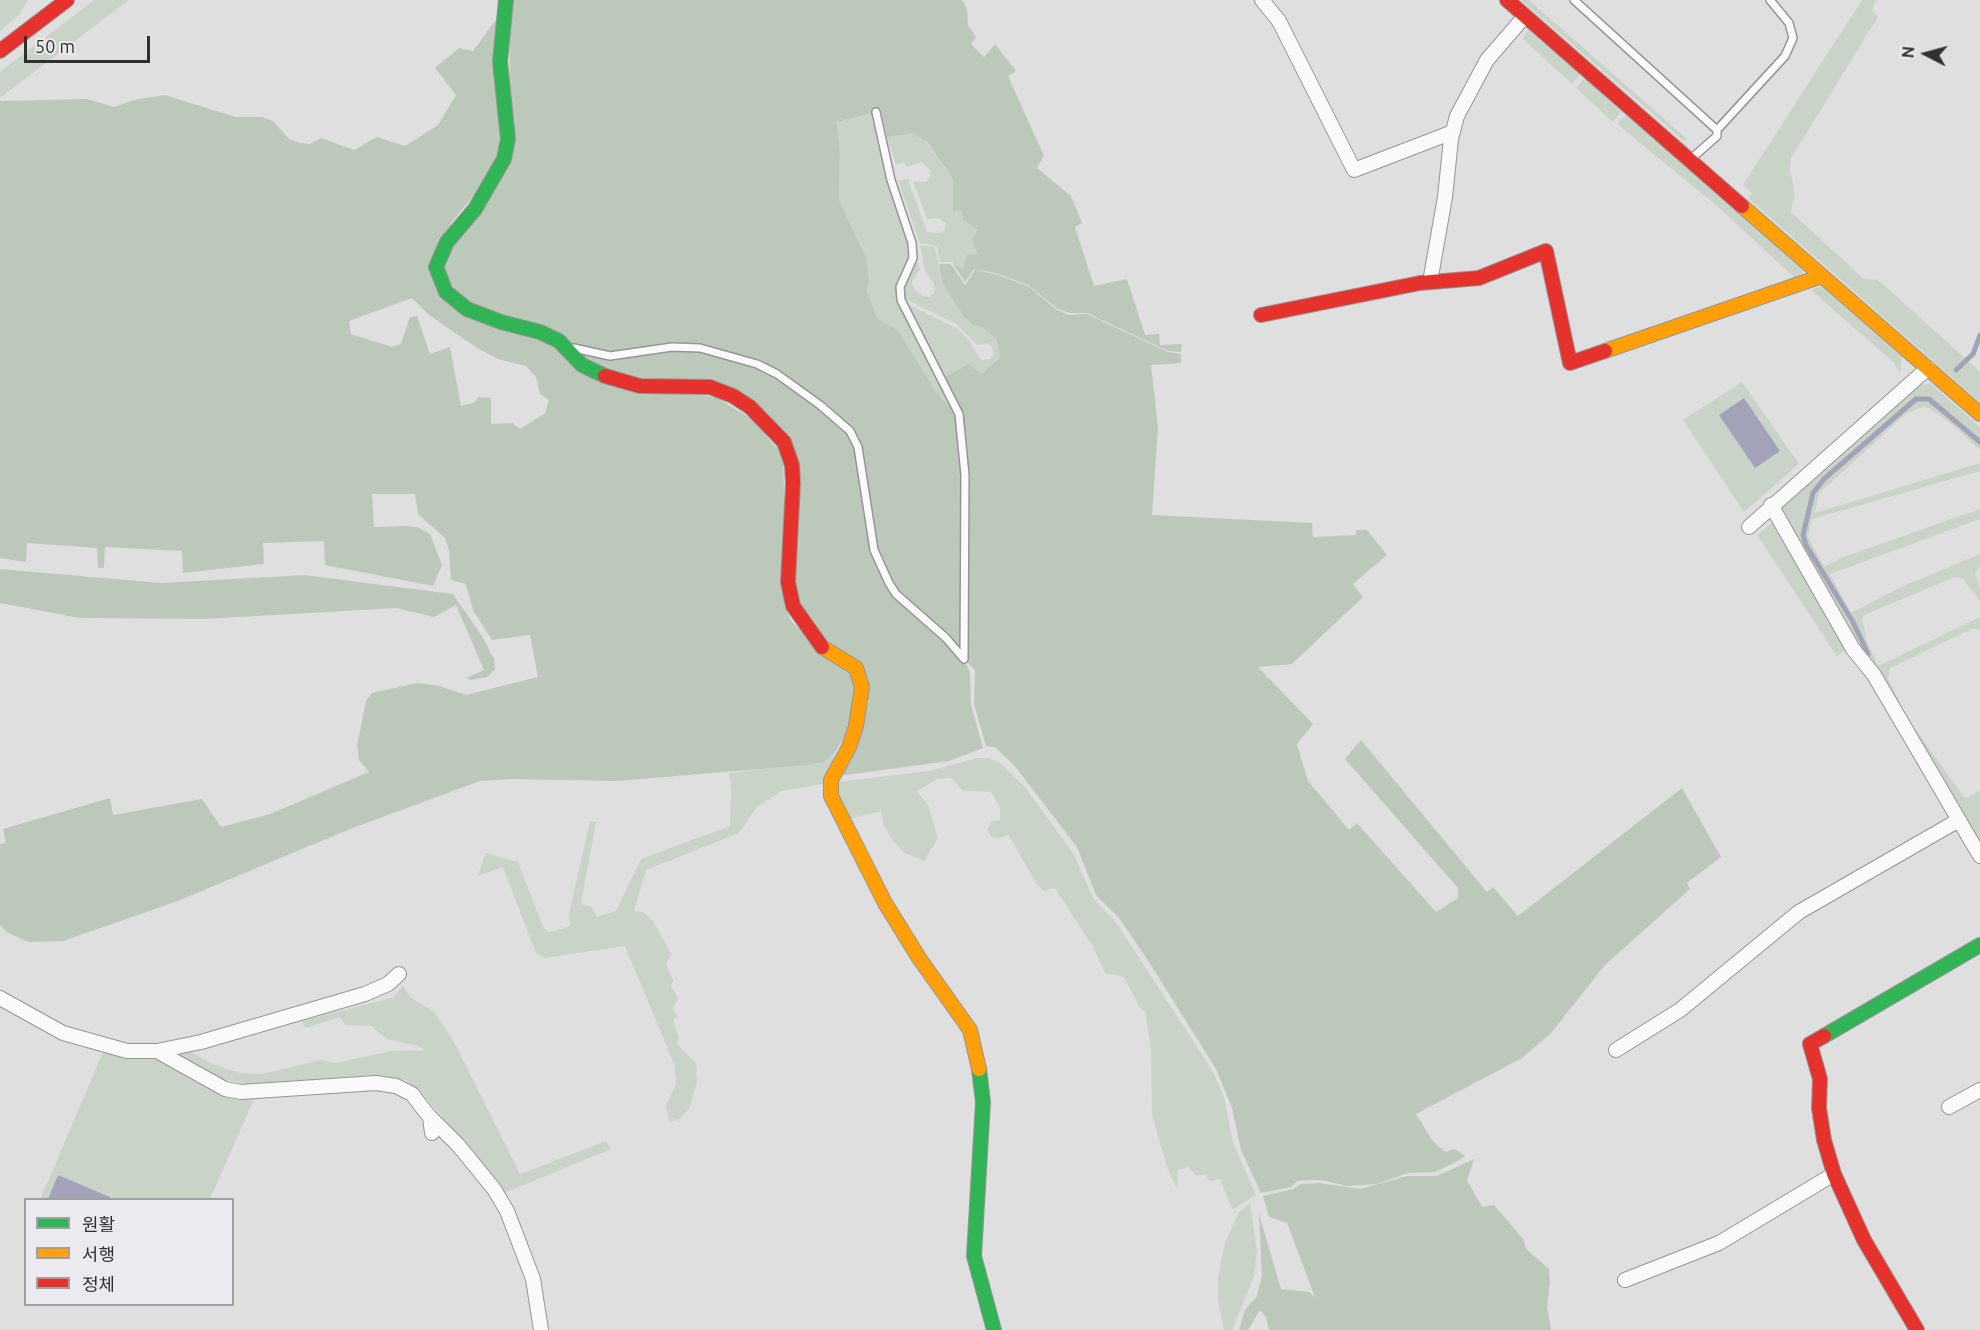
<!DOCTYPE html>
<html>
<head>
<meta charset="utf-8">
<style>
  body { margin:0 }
  #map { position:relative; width:1980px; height:1330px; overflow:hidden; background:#dfdfe0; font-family:Ubuntu,"Noto Sans KR",sans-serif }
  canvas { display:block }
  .legend { position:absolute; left:24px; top:1198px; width:210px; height:108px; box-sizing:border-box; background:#ebebef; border:2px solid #a0a0a3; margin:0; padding:8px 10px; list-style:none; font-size:18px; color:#303031 }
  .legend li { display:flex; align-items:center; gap:12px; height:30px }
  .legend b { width:30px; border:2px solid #a0a0a3 }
  .north { position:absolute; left:1896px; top:24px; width:60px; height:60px; -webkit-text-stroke:4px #ebebef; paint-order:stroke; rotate:276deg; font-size:16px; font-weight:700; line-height:24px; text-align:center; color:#303031 }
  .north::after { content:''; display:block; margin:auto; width:21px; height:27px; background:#303031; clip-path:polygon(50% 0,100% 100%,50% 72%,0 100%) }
  .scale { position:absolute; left:24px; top:36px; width:126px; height:27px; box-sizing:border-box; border:3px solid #303031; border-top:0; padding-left:8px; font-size:18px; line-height:21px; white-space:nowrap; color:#303031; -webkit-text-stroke:4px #ebebef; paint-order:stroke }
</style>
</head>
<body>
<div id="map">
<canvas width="1980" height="1330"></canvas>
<ul class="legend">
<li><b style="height:8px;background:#30b455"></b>원활</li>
<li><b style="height:8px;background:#ff9f0a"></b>서행</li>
<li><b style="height:8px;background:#e5322d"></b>정체</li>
</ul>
<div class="north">N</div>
<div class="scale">50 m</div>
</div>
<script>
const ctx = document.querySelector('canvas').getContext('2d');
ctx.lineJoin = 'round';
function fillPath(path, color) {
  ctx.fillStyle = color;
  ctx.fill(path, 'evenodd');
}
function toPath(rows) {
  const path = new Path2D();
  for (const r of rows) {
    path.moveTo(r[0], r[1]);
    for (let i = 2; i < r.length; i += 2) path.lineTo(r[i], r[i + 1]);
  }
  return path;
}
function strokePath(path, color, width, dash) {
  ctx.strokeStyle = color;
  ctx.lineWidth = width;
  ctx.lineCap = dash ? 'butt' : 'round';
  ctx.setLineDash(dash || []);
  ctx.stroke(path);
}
const green = toPath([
  [0,0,28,0,19,15,0,31],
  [94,0,129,0,0,98,0,72],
  [1521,0,1529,0,1687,139,1684,141],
  [1862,0,1876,0,1872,10,1878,17,1791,158,1790,171,1795,193,1791,212,1864,279,1878,280,1965,358,1956,370,1967,360,1980,372,1980,402,1748,198,1752,193,1743,185],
  [1528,30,1580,74,1572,84,1523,39],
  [1585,78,1621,112,1613,122,1576,88],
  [873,113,910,243,910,257,897,287,957,415,937,393,898,330,878,319,867,292,869,278,867,260,839,200,840,151,837,122],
  [1626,115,1806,270,1796,279,1717,206,1617,124],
  [913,133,922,137,953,179,953,210,961,209,963,220,978,230,978,254,963,271,952,262,940,262,937,246,920,243,898,181,908,179,927,232,939,233,944,231,946,224,938,218,927,219,913,181,925,182,929,179,931,171,922,162,907,167,904,162,896,165,887,137],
  [920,245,935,247,942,283,964,317,973,325,982,327,996,339,1000,357,982,374,969,364,944,377,905,303,956,328,968,339,981,360,990,359,993,355,992,347,987,343,977,345,956,324,904,298,902,288,915,258,920,269,912,282,913,288,923,296,929,297,934,293,934,284,925,271],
  [1821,286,1902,357,1900,373,1894,363,1811,290],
  [1742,382,1799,464,1744,512,1683,420],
  [1930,383,1980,427,1980,441,1929,398,1916,398,1823,479,1812,493,1803,535,1806,546,1853,622,1868,654,1854,621,1808,545,1805,535,1814,494,1825,480,1917,400,1928,400,1980,443,1980,450,1949,422,1929,408,1923,407,1907,413,1819,493,1815,513,1980,463,1980,471,1812,519,1808,537,1824,567,1844,557,1980,509,1980,519,1830,574,1851,613,1899,588,1980,554,1980,565,1975,574,1980,588,1980,601,1963,579,1955,577,1864,615,1862,619,1867,641,1878,666,1980,617,1980,630,1974,628,1890,668,1888,678,1906,716,1963,796,1967,798,1980,790,1980,850,1856,645,1781,510,1784,500,1915,387],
  [1772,523,1845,644,1845,650,1837,656,1757,535],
  [834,754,827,783,782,791,757,807,739,833,646,870,634,911,643,912,653,921,672,955,666,963,673,981,671,986,678,998,673,1009,677,1016,673,1021,679,1038,676,1043,696,1063,697,1081,690,1107,680,1119,669,1122,666,1106,676,1084,675,1066,625,946,544,958,536,953,503,867,478,876,485,853,518,862,543,927,548,932,556,931,570,926,569,914,590,821,596,822,581,904,591,907,597,917,616,911,641,859,730,826,731,788,729,773,824,762],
  [977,758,989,758,1001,764,1025,787,1073,853,1093,898,1118,925,1213,1072,1224,1097,1233,1143,1256,1195,1235,1208,1232,1209,1220,1179,1209,1181,1205,1174,1197,1176,1188,1167,1178,1170,1177,1189,1168,1170,1152,1115,1151,1049,1145,1011,1140,1008,1124,977,1105,973,1093,947,1055,888,1044,891,1036,883,1008,834,999,839,992,837,987,830,991,822,1000,820,1000,808,991,792,963,791,951,778,937,779,917,791,928,805,938,838,924,861,905,853,894,842,884,826,881,811,845,820,836,782,929,771],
  [403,985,410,997,434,1012,452,1038,520,1174,606,1141,611,1149,502,1194,440,1114,417,1088,406,1080,373,1075,251,1085,217,1078,176,1053,188,1050,208,1062,224,1068,241,1073,262,1074,321,1060,336,1063,392,1051,425,1050,418,1046,387,1039,371,1026,345,1025,340,1017,305,1028,302,1021,394,997],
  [104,1050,167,1061,255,1097,210,1199,110,1199,110,1197,58,1176,48,1199,40,1200],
  [1250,1203,1257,1251,1254,1276,1232,1330,1224,1330,1218,1301,1218,1277,1225,1243,1239,1212]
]);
const forest = toPath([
  [509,0,962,0,967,9,968,25,976,37,971,44,984,57,995,44,1016,71,1008,76,1044,156,1037,168,1071,196,1082,223,1075,227,1094,286,1127,279,1145,335,1159,334,1160,345,1182,344,1181,352,1168,351,1087,313,1070,313,1058,309,1028,285,995,273,974,269,965,282,952,262,963,270,967,255,978,254,972,240,978,230,963,220,961,209,953,211,953,179,927,142,913,133,887,137,881,111,837,122,840,151,839,200,867,260,869,278,867,292,878,319,898,330,937,393,957,415,962,475,961,651,898,592,892,582,877,549,861,446,852,429,843,420,799,385,778,371,701,346,610,353,580,348,459,297,441,266,482,204,510,109],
  [501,13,503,126,493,172,451,223,436,288,543,335,581,369,717,398,755,421,783,457,787,612,792,622,812,640,847,663,859,688,847,732,834,754,824,762,807,765,617,781,511,779,480,781,350,829,175,902,63,941,29,942,8,933,0,925,0,844,6,843,3,829,110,798,113,815,202,799,221,827,270,814,369,772,359,760,357,745,366,701,372,693,417,683,440,686,466,695,538,677,530,635,492,640,473,610,466,584,451,580,449,550,445,538,418,514,415,494,372,494,374,527,408,526,419,528,430,534,442,565,433,586,325,565,324,541,263,543,264,564,183,573,182,551,105,547,104,568,98,568,97,548,27,543,26,562,0,558,0,101,87,99,114,107,134,100,165,95,235,117,262,117,273,121,289,139,300,143,310,144,321,138,354,150,377,137,405,146,438,125,456,95,435,68,459,48,473,51],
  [412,298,429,315,477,348,498,359,526,366,536,377,540,394,549,400,545,413,520,429,512,423,491,424,491,398,479,397,473,403,461,406,450,347,430,354,417,316,410,317,401,344,392,347,351,334,349,321],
  [939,264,951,264,965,285,975,270,995,274,1028,286,1057,310,1069,315,1087,314,1168,352,1181,354,1181,363,1151,365,1158,427,1152,515,1312,523,1313,537,1356,535,1356,530,1367,530,1387,555,1353,584,1363,597,1292,664,1258,667,1313,724,1297,744,1308,781,1349,830,1357,823,1436,912,1458,898,1458,888,1345,759,1361,740,1487,892,1493,887,1518,916,1682,788,1721,857,1687,883,1690,889,1605,965,1551,1033,1522,1058,1416,1114,1432,1140,1445,1152,1455,1149,1465,1156,1454,1163,1435,1172,1408,1173,1377,1184,1346,1186,1322,1180,1308,1180,1297,1181,1291,1187,1261,1193,1241,1150,1232,1108,1216,1069,1149,962,1119,918,1096,895,1077,847,1014,765,995,747,986,746,974,704,975,670,967,662,966,645,968,519,966,441,962,413,944,377,969,364,982,374,1000,357,996,339,982,327,973,325,964,317,942,283],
  [672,349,700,351,756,366,775,376,819,407,848,433,856,448,875,562,894,595,944,640,967,666,970,672,971,705,983,748,949,761,838,776,869,701,795,597,796,483,748,398,621,380,578,353,610,359],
  [0,569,161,583,304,575,453,594,482,636,494,659,495,669,487,677,471,680,466,678,484,670,456,605,434,617,396,608,204,619,80,618,0,603],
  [1474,1159,1467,1180,1482,1207,1494,1205,1523,1239,1526,1249,1549,1269,1550,1283,1547,1306,1551,1330,1269,1330,1266,1317,1260,1310,1248,1330,1239,1330,1245,1310,1257,1296,1262,1275,1259,1214,1281,1289,1309,1292,1315,1297,1287,1223,1269,1217,1263,1196,1293,1189,1301,1184,1319,1183,1360,1189,1407,1176,1437,1176]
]);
const water = toPath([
  [1744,398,1780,451,1755,468,1719,415],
  [58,1175,110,1197,110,1199,48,1199]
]);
const stream = toPath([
  [1956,370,1973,354,1980,335],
  [1868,654,1853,622,1806,545,1803,535,1813,493,1824,479,1916,399,1929,399,1980,442]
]);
const lane = toPath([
  [1574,0,1717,130],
  [1692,158,1717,136,1717,130,1785,56,1793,38,1789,23,1770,0],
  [574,348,610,356,672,347,700,348,757,364,777,374,820,405,850,431,858,447,874,550,889,583,896,594,946,638,964,659,965,475,959,414,901,300,900,287,913,258,912,243,891,180,876,112]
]);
const street = toPath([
  [1262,0,1279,21,1354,170,1453,132],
  [1430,282,1445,197,1451,139,1457,116,1487,60,1525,16],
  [1771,505,1853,649,1874,675,1980,856],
  [1749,527,1928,368],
  [0,998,63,1033,127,1051,157,1051,201,1042,365,994,388,984,399,974],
  [1616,1050,1680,1010,1799,912,1959,820],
  [157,1051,225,1089,241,1092,376,1083,396,1086,412,1094,421,1106,430,1117,432,1133],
  [1949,1107,1980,1090],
  [430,1117,458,1145,494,1189,507,1211,533,1279,541,1330],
  [1625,1280,1719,1243,1834,1174]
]);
const fast = toPath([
  [506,0,500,62,508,139,504,159,475,209,447,242,436,267,446,292,467,309,501,322,540,332,559,341,582,365,605,376],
  [1824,1036,1980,945],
  [979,1069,983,1102,974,1256,994,1330]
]);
const slow = toPath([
  [1742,206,1980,414],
  [1605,351,1822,276],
  [822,647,856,668,862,687,856,726,849,747,831,780,831,796,885,903,919,958,970,1030,979,1069]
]);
const jam = toPath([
  [1507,0,1742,206],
  [0,51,67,0],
  [1261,315,1420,283,1479,278,1546,251,1570,363,1605,351],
  [605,376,640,386,710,387,733,396,750,407,784,442,792,465,793,483,788,582,793,606,822,647],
  [1824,1036,1810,1044,1820,1079,1819,1108,1824,1140,1834,1174,1864,1240,1917,1330]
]);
fillPath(green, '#cad3c8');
fillPath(forest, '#bcc9ba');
fillPath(water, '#a2a2b9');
strokePath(stream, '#a2a2b9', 5);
strokePath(lane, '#959596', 10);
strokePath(street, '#959596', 16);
strokePath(fast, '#959596', 16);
strokePath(slow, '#959596', 16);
strokePath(jam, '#959596', 16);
strokePath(lane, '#fafafa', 7);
strokePath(street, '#fafafa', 14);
strokePath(fast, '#30b455', 14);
strokePath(slow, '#ff9f0a', 14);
strokePath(jam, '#e5322d', 14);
</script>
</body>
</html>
